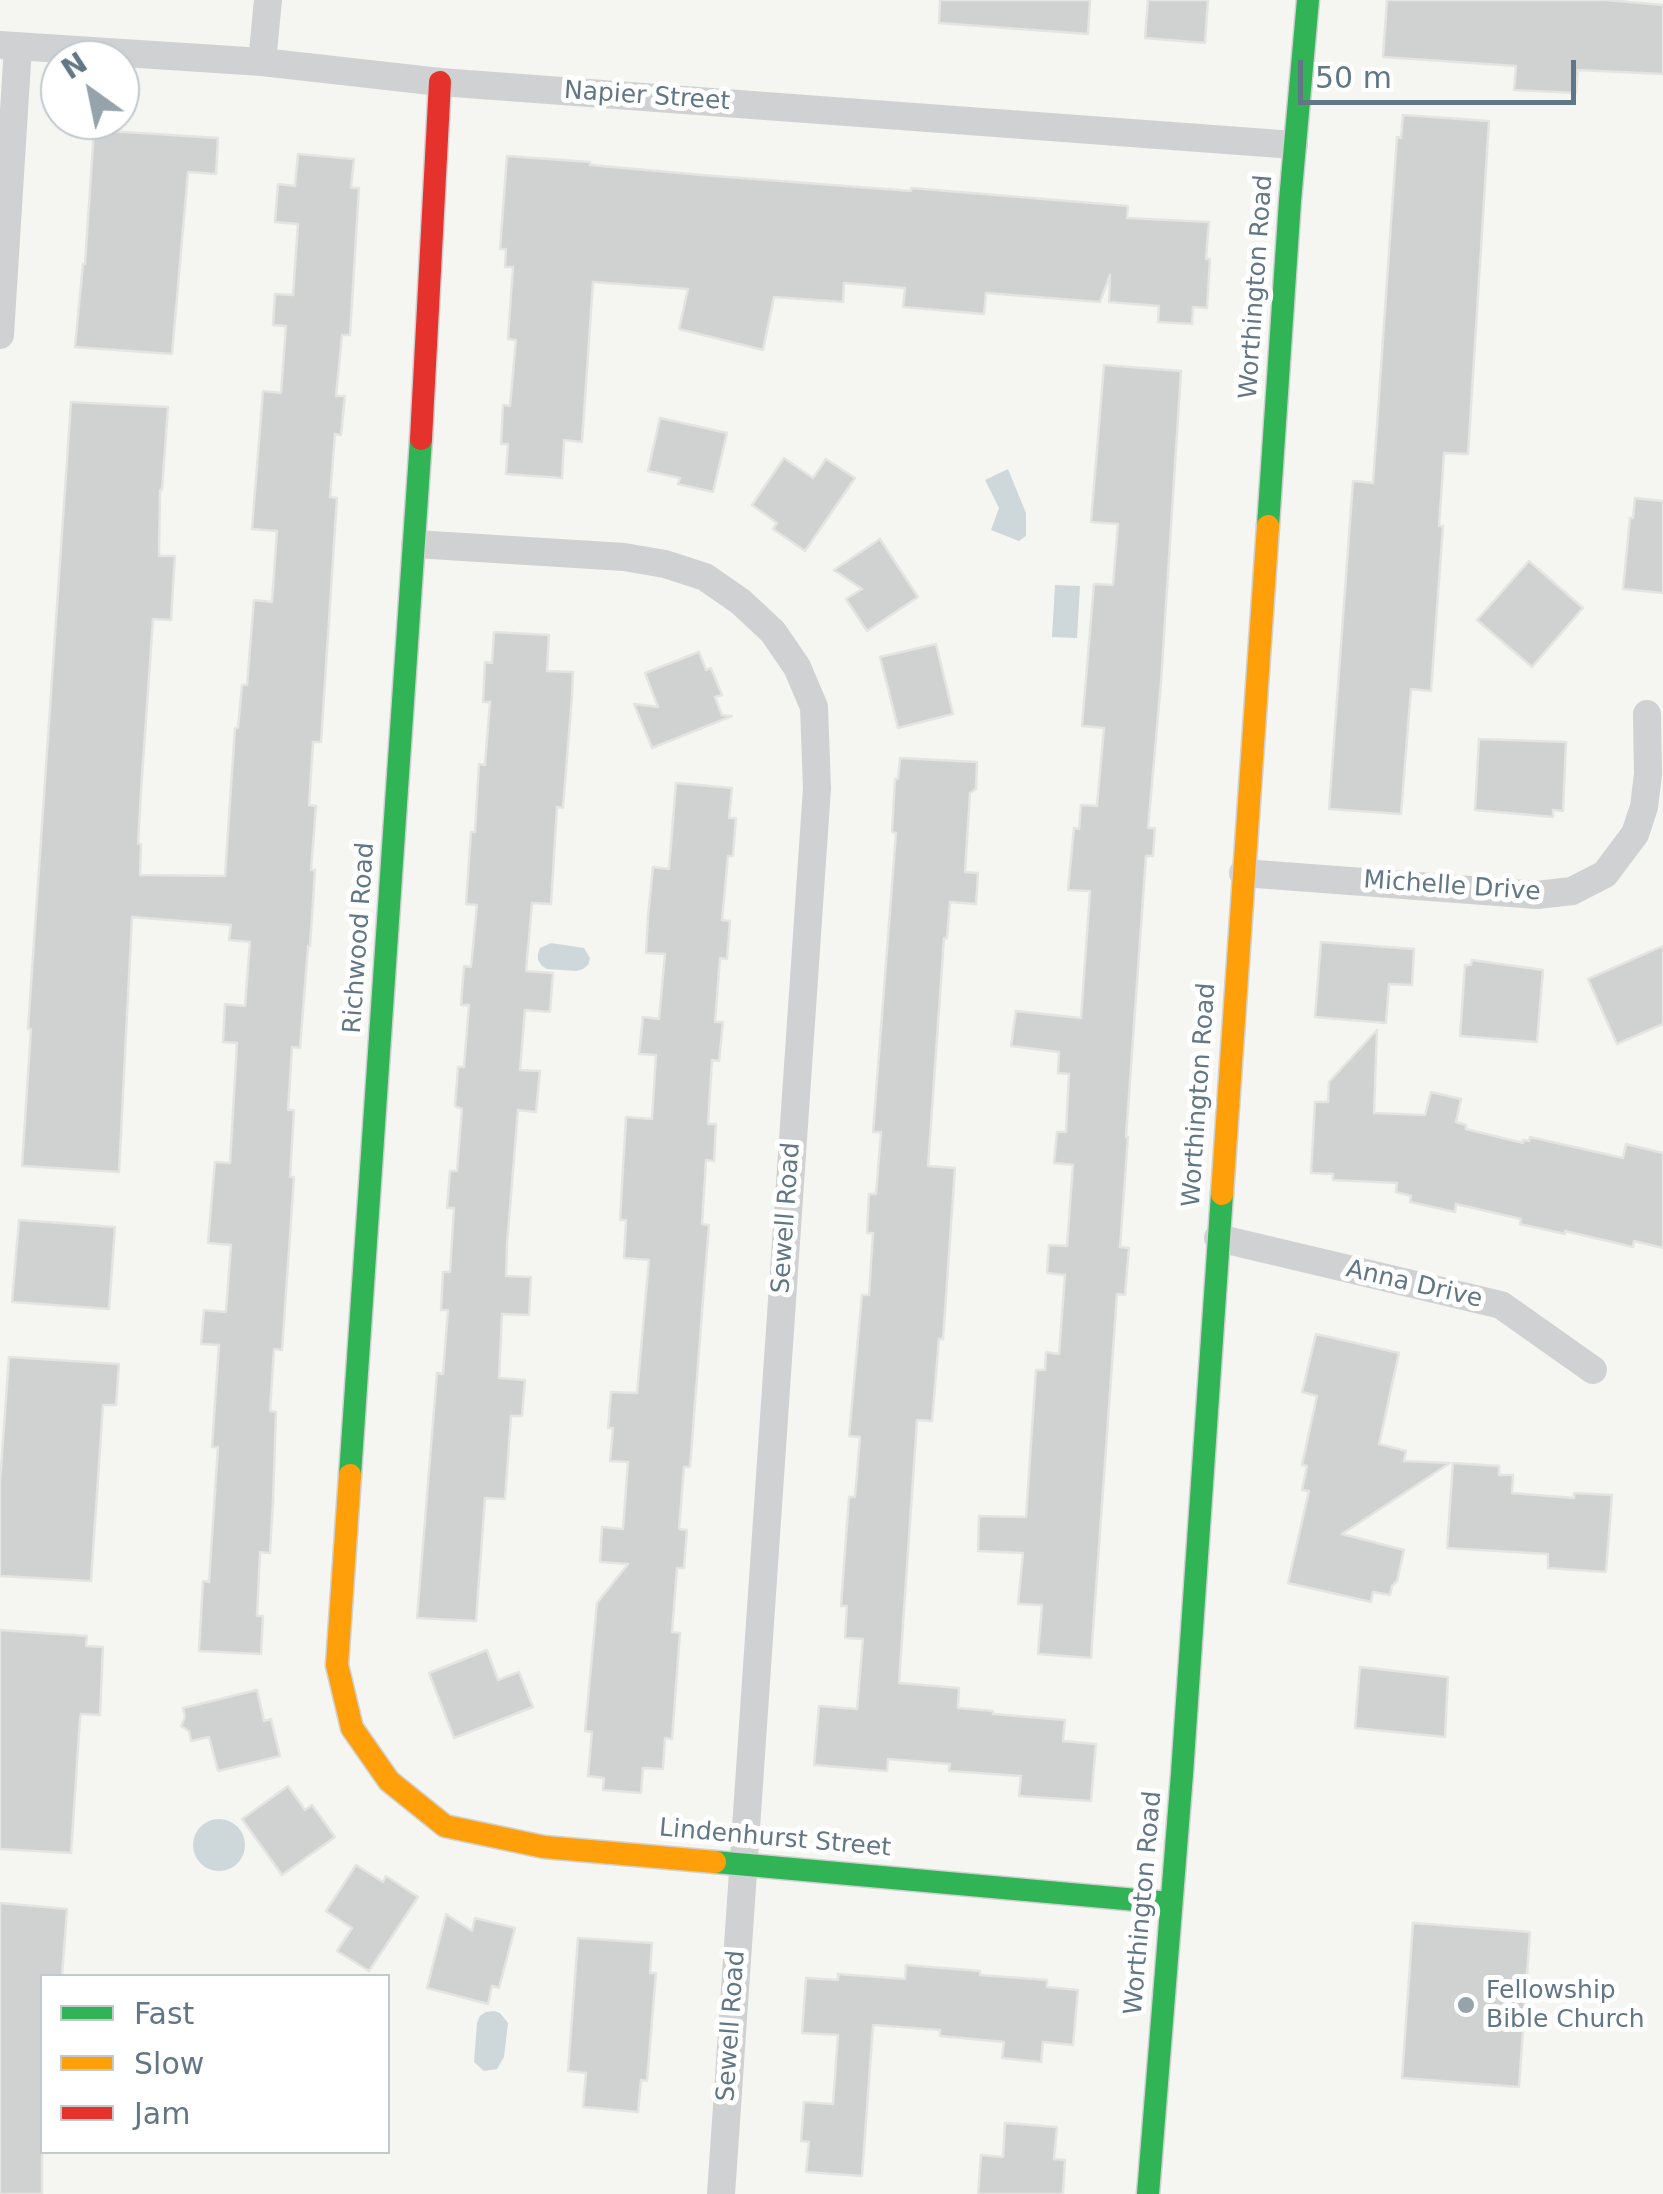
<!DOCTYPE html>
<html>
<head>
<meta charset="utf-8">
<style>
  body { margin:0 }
  #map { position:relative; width:1663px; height:2194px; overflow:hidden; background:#f5f5f2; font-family:"DejaVu Sans",sans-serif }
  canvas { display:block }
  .legend { position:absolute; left:40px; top:1974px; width:350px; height:180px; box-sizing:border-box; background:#fff; border:2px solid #c0c9ce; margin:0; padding:12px 18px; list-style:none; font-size:30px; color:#627785 }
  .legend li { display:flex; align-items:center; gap:20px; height:50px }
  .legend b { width:50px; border:2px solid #c0c9ce }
  .north { position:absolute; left:40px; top:40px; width:100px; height:100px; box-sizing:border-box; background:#fff; border:2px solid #c0c9ce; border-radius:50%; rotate:327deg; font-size:28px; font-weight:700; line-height:40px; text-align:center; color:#627785 }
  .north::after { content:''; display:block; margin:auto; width:35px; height:45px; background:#95a3ab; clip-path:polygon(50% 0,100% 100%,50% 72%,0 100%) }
  .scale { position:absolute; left:1298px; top:60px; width:278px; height:45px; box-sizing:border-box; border:5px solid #627785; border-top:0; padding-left:12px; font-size:30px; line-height:35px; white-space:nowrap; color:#627785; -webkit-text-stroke:8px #fff; paint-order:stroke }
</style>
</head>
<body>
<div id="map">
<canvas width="1663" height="2194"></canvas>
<ul class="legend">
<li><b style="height:12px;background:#30b455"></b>Fast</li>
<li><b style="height:12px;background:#ff9f0a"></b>Slow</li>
<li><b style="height:12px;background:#e5322d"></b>Jam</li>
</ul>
<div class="north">N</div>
<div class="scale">50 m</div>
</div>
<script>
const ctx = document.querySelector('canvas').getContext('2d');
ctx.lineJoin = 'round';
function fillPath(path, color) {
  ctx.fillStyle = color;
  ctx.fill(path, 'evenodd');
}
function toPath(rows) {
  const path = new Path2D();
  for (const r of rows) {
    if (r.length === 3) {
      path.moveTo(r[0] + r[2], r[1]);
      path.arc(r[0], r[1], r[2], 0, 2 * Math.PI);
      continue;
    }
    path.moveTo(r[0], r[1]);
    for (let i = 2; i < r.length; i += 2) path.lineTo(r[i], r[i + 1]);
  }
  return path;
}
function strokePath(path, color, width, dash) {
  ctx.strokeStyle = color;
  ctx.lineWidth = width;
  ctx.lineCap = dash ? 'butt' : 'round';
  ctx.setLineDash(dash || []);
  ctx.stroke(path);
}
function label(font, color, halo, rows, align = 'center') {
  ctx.font = font + ' "DejaVu Sans",sans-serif';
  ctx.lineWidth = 10;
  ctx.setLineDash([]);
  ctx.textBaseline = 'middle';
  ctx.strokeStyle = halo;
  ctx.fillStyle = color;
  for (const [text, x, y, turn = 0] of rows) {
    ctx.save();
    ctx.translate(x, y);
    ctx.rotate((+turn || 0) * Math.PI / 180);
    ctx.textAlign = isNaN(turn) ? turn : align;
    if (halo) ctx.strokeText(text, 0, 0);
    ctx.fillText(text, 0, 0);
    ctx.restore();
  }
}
const water = toPath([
  [1008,469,1026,513,1026,536,1019,541,991,530,999,508,985,480],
  [1055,585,1080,586,1077,638,1052,637],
  [551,943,584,948,590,958,588,965,583,969,577,971,547,969,542,966,538,960,538,954,540,948],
  [219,1845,26],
  [494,2011,500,2013,508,2023,504,2057,497,2069,484,2071,474,2062,477,2023,480,2016,486,2012]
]);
const building = toPath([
  [940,0,1090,0,1088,34,939,23,940,0],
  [1148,0,1208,0,1205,43,1145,38,1148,0],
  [1387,0,1606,0,1663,5,1663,74,1578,70,1576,93,1514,90,1516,66,1383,57,1387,0],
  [1403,115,1489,121,1468,454,1444,453,1439,526,1443,526,1431,691,1411,689,1401,814,1329,809,1353,481,1373,483,1397,137,1401,138,1403,115],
  [94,130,218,138,216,174,188,172,172,354,75,347,83,264,85,264,94,130],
  [298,154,354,159,351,188,359,188,350,335,342,335,336,396,345,396,341,435,335,434,330,497,337,498,321,742,313,742,309,805,316,806,311,870,315,870,310,946,308,946,300,1048,292,1047,288,1110,294,1110,290,1177,294,1177,282,1350,274,1349,270,1411,276,1412,273,1501,270,1553,260,1552,257,1616,263,1616,261,1654,199,1651,203,1581,209,1582,218,1447,212,1447,219,1345,201,1344,204,1310,226,1312,231,1245,208,1243,215,1162,230,1163,237,1043,223,1042,225,1004,245,1006,250,942,229,940,231,925,132,917,119,1172,22,1166,31,1029,28,1029,71,402,168,407,162,490,160,490,159,556,175,556,171,620,153,619,141,791,138,844,141,844,140,875,225,876,235,728,238,728,242,685,247,685,254,600,272,602,277,531,252,529,263,391,281,393,286,326,273,325,275,294,293,295,298,224,275,222,278,184,295,186,298,154],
  [507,156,590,162,590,165,702,175,911,191,911,188,1128,206,1127,218,1209,222,1206,259,1210,259,1207,308,1193,307,1192,324,1158,322,1159,306,1109,302,1110,275,1100,302,986,293,984,314,903,307,905,288,844,283,843,302,774,297,763,350,679,329,688,289,593,282,582,442,564,440,562,478,506,474,508,444,501,444,503,405,510,406,516,340,508,339,513,267,505,267,506,249,500,249,507,156],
  [1104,365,1181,371,1161,682,1148,828,1155,828,1153,856,1146,856,1126,1137,1128,1137,1120,1247,1129,1248,1125,1295,1117,1294,1091,1658,1038,1654,1042,1605,1018,1604,1023,1553,978,1551,979,1516,1026,1517,1036,1370,1045,1370,1046,1352,1059,1354,1065,1275,1047,1273,1049,1245,1067,1246,1073,1165,1054,1163,1057,1132,1066,1132,1069,1074,1058,1073,1059,1052,1011,1046,1016,1011,1081,1018,1090,891,1068,890,1074,828,1079,829,1081,805,1097,806,1104,728,1082,726,1094,584,1113,585,1118,524,1091,522,1104,365],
  [660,418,727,433,713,492,678,484,680,478,648,471,660,418],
  [784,458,813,478,826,459,855,478,805,551,773,529,777,523,752,505,784,458],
  [1635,498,1663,501,1663,593,1623,589,1630,518,1633,518,1635,498],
  [880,539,918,597,867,631,846,599,862,589,834,570,880,539],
  [1529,561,1583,608,1532,667,1477,620,1529,561],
  [494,632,549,635,547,671,573,672,572,696,563,808,557,807,551,904,532,903,526,971,553,973,550,1012,525,1010,520,1070,540,1071,536,1112,518,1110,507,1244,506,1276,531,1277,529,1315,502,1314,499,1378,525,1380,522,1416,511,1416,505,1499,485,1498,476,1621,417,1618,437,1373,443,1374,448,1310,441,1310,443,1272,450,1272,454,1208,447,1208,450,1171,457,1171,462,1109,455,1106,458,1067,464,1067,469,1005,461,1005,464,966,471,967,477,905,466,904,471,832,475,832,479,764,485,765,490,702,483,702,485,662,492,663,494,632],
  [936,644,953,714,898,728,880,657,936,644],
  [699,652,706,670,711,668,722,695,715,697,722,715,732,716,652,748,634,704,658,707,645,673,699,652],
  [1479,739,1566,742,1563,811,1553,810,1553,817,1475,810,1479,739],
  [900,758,977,762,976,789,970,793,965,872,978,873,976,904,950,902,947,938,944,938,928,1166,955,1168,943,1339,939,1339,932,1421,917,1420,899,1683,959,1688,958,1708,993,1711,993,1714,1065,1720,1063,1741,1096,1744,1091,1801,1019,1796,1021,1776,949,1771,950,1764,888,1759,887,1771,814,1765,819,1706,857,1709,863,1639,845,1638,847,1606,841,1606,849,1497,855,1497,860,1437,849,1436,862,1295,869,1295,873,1233,867,1233,869,1194,876,1194,881,1132,873,1132,896,833,892,832,895,779,898,779,900,758],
  [676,783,732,788,729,818,736,818,733,856,728,856,722,920,730,921,727,959,720,958,715,1022,723,1022,719,1061,712,1060,708,1124,716,1124,714,1161,706,1160,702,1224,709,1225,705,1274,690,1467,684,1467,679,1529,687,1530,684,1568,677,1568,672,1632,680,1633,672,1739,665,1738,663,1769,643,1768,641,1793,603,1790,604,1778,588,1776,592,1732,585,1731,597,1603,628,1564,600,1562,602,1527,623,1529,628,1462,610,1461,613,1428,608,1428,611,1392,637,1393,649,1260,624,1258,626,1220,620,1220,626,1117,652,1119,656,1055,639,1054,643,1017,659,1019,665,954,646,953,648,916,653,867,669,869,676,783],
  [1321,942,1414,949,1412,985,1389,984,1386,1023,1315,1017,1321,942],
  [1663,946,1663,1024,1617,1044,1588,979,1663,946],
  [1472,960,1543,970,1537,1042,1460,1036,1465,965,1471,965,1472,960],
  [1377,1030,1374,1113,1425,1115,1431,1092,1461,1099,1456,1122,1466,1125,1466,1129,1523,1143,1523,1140,1529,1141,1530,1137,1623,1158,1626,1144,1663,1153,1663,1248,1634,1241,1633,1247,1565,1231,1565,1234,1520,1224,1521,1219,1456,1204,1455,1212,1410,1202,1411,1196,1396,1192,1397,1183,1333,1180,1333,1174,1311,1173,1315,1102,1328,1102,1329,1082,1377,1030],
  [19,1220,115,1227,109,1309,12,1302,19,1220],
  [1316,1334,1399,1353,1379,1444,1406,1451,1404,1461,1450,1463,1342,1534,1404,1550,1397,1581,1392,1586,1390,1595,1373,1592,1371,1602,1288,1583,1309,1491,1302,1490,1307,1466,1302,1465,1317,1396,1302,1392,1316,1334],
  [9,1357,119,1364,116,1405,103,1405,91,1581,0,1576,0,1482,9,1357],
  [1453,1463,1499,1466,1499,1475,1513,1475,1512,1493,1574,1498,1574,1493,1612,1495,1606,1572,1548,1568,1548,1554,1447,1548,1453,1463],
  [0,1630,87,1636,86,1646,103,1647,100,1715,81,1714,80,1719,71,1853,0,1849,0,1630],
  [487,1650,498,1680,519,1672,533,1707,454,1738,429,1673,487,1650],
  [1360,1667,1448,1677,1445,1737,1355,1728,1360,1667],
  [257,1690,264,1721,271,1719,280,1756,218,1771,209,1737,191,1741,189,1731,181,1726,185,1717,183,1708,257,1690],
  [288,1786,305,1810,312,1805,335,1837,282,1875,242,1819,288,1786],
  [356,1865,383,1882,386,1876,418,1897,369,1971,337,1951,352,1928,326,1911,356,1865],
  [0,1903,67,1909,62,1976,42,1976,42,2194,0,2194,0,1903],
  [446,1914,472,1931,475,1918,515,1928,499,1988,492,1986,488,2004,427,1988,446,1914],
  [1413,1923,1530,1932,1519,2087,1402,2078,1413,1923],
  [578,1938,652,1943,650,1973,656,1973,650,2044,647,2081,641,2080,638,2112,583,2107,586,2073,568,2071,578,1938],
  [906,1965,980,1971,980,1975,1047,1980,1047,1987,1078,1990,1073,2045,1043,2042,1041,2062,1002,2058,1004,2042,940,2036,940,2030,873,2025,862,2176,806,2172,809,2142,801,2141,804,2102,833,2104,838,2035,802,2033,806,1978,838,1980,838,1974,905,1979,906,1965],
  [1005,2123,1057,2127,1054,2159,1065,2160,1063,2194,978,2194,981,2155,1003,2157,1005,2123]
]);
const street = toPath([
  [0,45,262,62,440,82,1294,145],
  [262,62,268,0],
  [0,335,18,47],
  [415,544,624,557,665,564,705,577,741,602,773,632,797,667,814,707,817,788,721,2194],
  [1243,873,1537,895,1572,891,1605,874,1635,834,1644,807,1648,774,1647,714],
  [1218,1238,1501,1305,1593,1370]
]);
const fast = toPath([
  [1268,526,1290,201,1308,0],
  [350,1475,421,439],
  [715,1862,1170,1903],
  [1148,2194,1182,1774,1222,1194]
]);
const slow = toPath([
  [1222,1194,1268,526],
  [350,1475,337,1665,352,1728,389,1781,445,1826,544,1847,715,1862]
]);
const jam = toPath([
  [421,439,440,82]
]);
const markers = [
  [1466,2005,10,"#95a3ab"]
];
const streetNames = [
  ["Napier Street",647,97,4],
  ["Worthington Road",1257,287,-86],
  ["Michelle Drive",1452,887,4],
  ["Richwood Road",360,938,-86],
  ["Worthington Road",1200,1095,-86],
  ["Sewell Road",787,1218,-86],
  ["Anna Drive",1414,1285,13],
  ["Lindenhurst Street",775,1839,5],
  ["Worthington Road",1144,1903,-85],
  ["Sewell Road",732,2026,-86]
];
const poiNames = [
  ["Fellowship",1486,1991],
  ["Bible Church",1486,2020]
];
fillPath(water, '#ced8da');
fillPath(building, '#d0d1d1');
strokePath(building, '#e4e4e2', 2.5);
strokePath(fast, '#d0d2d2', 25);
strokePath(slow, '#d0d2d2', 25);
strokePath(jam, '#d0d2d2', 25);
strokePath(street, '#d0d1d2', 28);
strokePath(fast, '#30b455', 22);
strokePath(slow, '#ff9f0a', 22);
strokePath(jam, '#e5322d', 22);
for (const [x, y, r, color] of markers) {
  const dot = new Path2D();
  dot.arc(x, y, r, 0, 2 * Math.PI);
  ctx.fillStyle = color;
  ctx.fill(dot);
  strokePath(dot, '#fff', 4);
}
label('25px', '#627785', '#fff', streetNames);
label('25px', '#627785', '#fff', poiNames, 'left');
</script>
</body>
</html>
